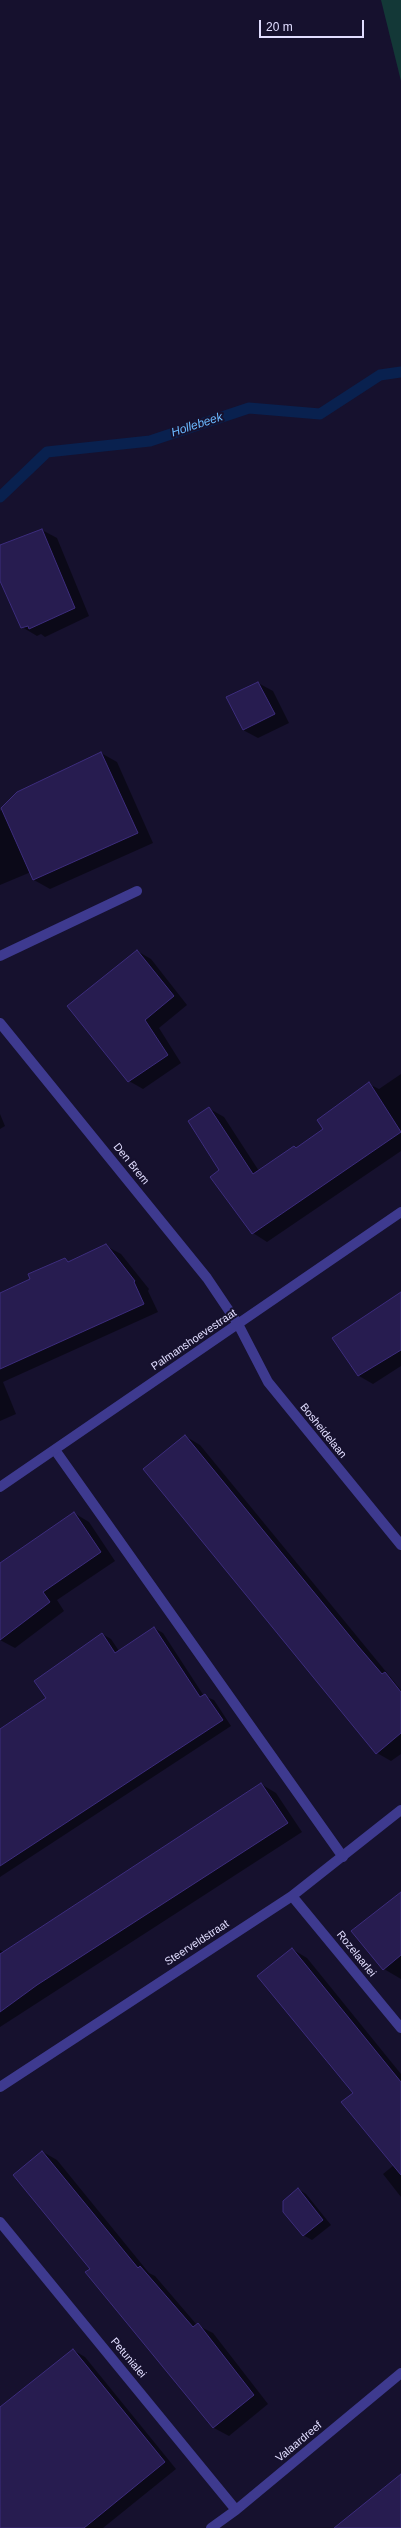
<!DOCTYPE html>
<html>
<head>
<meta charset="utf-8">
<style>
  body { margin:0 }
  #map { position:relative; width:401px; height:2528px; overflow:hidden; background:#16112e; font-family:Helvetica,sans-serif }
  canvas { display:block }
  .scale { position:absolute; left:259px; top:20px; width:105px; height:18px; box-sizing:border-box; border:2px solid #e1ddff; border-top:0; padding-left:5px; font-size:12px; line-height:14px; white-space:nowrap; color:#e1ddff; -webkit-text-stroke:3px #16112e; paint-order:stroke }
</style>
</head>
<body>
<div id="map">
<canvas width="401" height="2528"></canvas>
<div class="scale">20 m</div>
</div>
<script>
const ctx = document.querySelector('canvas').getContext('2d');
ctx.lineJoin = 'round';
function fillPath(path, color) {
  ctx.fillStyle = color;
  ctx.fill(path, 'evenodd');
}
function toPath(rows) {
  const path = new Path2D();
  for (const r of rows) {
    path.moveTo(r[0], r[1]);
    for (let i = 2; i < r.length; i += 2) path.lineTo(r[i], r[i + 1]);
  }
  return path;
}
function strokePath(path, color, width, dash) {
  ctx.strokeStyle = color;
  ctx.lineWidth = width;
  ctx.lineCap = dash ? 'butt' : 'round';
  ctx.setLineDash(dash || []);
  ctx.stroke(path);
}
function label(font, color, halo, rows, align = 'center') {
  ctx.font = font + ' Helvetica,sans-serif';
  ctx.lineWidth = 4;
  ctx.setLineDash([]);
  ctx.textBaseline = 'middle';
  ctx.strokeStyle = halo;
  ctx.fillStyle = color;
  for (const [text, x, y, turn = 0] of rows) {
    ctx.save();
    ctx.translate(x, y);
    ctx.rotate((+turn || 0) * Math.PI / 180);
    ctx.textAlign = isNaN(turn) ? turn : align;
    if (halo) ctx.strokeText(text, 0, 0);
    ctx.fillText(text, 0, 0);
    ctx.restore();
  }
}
const green = toPath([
  [381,0,401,0,401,81]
]);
const shadow = toPath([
  [42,530,57,538,89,616,45,637,41,634,37,636,22,627,0,577,0,546],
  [258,683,273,691,289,723,258,738,243,730,228,698],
  [101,753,117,762,153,843,50,889,34,880,31,872,0,885,0,811,18,793],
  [137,951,151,959,187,1005,159,1028,181,1063,143,1089,129,1081],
  [401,1074,401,1151,267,1242,253,1233,221,1170,210,1109,224,1117,259,1171,294,1147,297,1149,324,1129,369,1084,379,1089],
  [0,1114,5,1126,0,1129],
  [106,1246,121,1254,149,1289,148,1291,158,1312,3,1382,16,1414,0,1421,0,1294],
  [401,1292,401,1366,373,1384,359,1376],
  [185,1436,200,1445,401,1690,401,1754,391,1761,377,1753],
  [74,1513,89,1522,115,1561,57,1600,64,1611,15,1648,0,1640,0,1564],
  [154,1628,163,1633,204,1696,214,1700,231,1726,0,1877,0,1730,48,1699,102,1634,111,1639,119,1651],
  [261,1784,276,1793,302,1832,0,2027,0,1950,4,1952],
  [401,1892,401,1979,384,1969],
  [292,1949,307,1958,401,2074,401,2197,383,2174,394,2165,354,2093],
  [43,2152,57,2160,149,2273,155,2276,197,2325,213,2333,268,2404,229,2436,214,2428,87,2272,91,2269],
  [298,2189,306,2194,331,2225,312,2240,303,2235],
  [73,2350,85,2357,176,2469,103,2528,0,2528,0,2409]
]);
const stream = toPath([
  [0,497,47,452,150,441,249,408,320,414,380,375,401,372]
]);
const building = toPath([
  [42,529,75,608,29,629,28,626,21,628,0,581,0,545,42,529],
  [258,682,275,714,243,730,226,697,258,682],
  [101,752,138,833,33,880,1,808,17,792,101,752],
  [137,950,174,996,145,1020,168,1055,128,1082,67,1006,137,950],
  [369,1082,401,1132,252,1234,210,1177,219,1170,188,1121,209,1107,253,1174,294,1146,296,1148,323,1129,317,1120,369,1082],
  [106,1244,135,1281,134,1282,144,1304,0,1369,0,1293,30,1279,28,1274,65,1258,68,1262,106,1244],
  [401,1292,401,1350,358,1376,332,1338,401,1292],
  [185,1435,358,1646,382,1674,385,1672,401,1692,401,1733,376,1754,143,1469,185,1435],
  [74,1512,101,1552,43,1592,50,1602,0,1640,0,1563,74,1512],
  [154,1627,200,1697,205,1694,223,1720,0,1866,0,1729,46,1698,34,1681,102,1633,115,1653,154,1627],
  [261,1783,288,1823,37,1985,0,2012,0,1954,261,1783],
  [401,1892,401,1955,383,1970,351,1931,401,1892],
  [292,1948,401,2082,401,2175,341,2102,353,2093,257,1976,292,1948],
  [42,2151,138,2268,140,2266,193,2327,198,2323,254,2395,213,2428,85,2272,90,2269,13,2175,42,2151],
  [298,2188,323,2220,303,2236,283,2212,283,2201,298,2188],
  [73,2349,165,2462,84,2528,0,2528,0,2407,73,2349],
  [401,2474,401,2528,334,2528,401,2474]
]);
const service = toPath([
  [55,1450,343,1857]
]);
const minor = toPath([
  [0,956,137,891],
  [0,1023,207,1278,238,1324,268,1382,401,1545],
  [0,1487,401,1212],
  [292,1896,401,2028],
  [0,2087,292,1896,401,1810],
  [0,2222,236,2510],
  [211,2528,236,2510,401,2373]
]);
const streetNames = [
  ["Den Brem",131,1164,51],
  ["Palmanshoevestraat",194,1340,-34],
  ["Bosheidelaan",323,1431,51],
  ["Steerveldstraat",197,1943,-33],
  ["Rozelaarlei",356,1954,51],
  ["Petunialei",128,2358,50],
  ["Valaardreef",299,2442,-40]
];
const waterNames = [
  ["Hollebeek",197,425,-18]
];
fillPath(green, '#133837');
fillPath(shadow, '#0007');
strokePath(stream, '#09214f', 11);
fillPath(building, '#271c50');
strokePath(building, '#3d2d7d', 1);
strokePath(service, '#3e3a8f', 10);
strokePath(minor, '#3e3a8f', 10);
label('11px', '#e1ddff', '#16112e', streetNames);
label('italic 12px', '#6bb9ff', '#16112e', waterNames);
</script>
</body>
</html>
